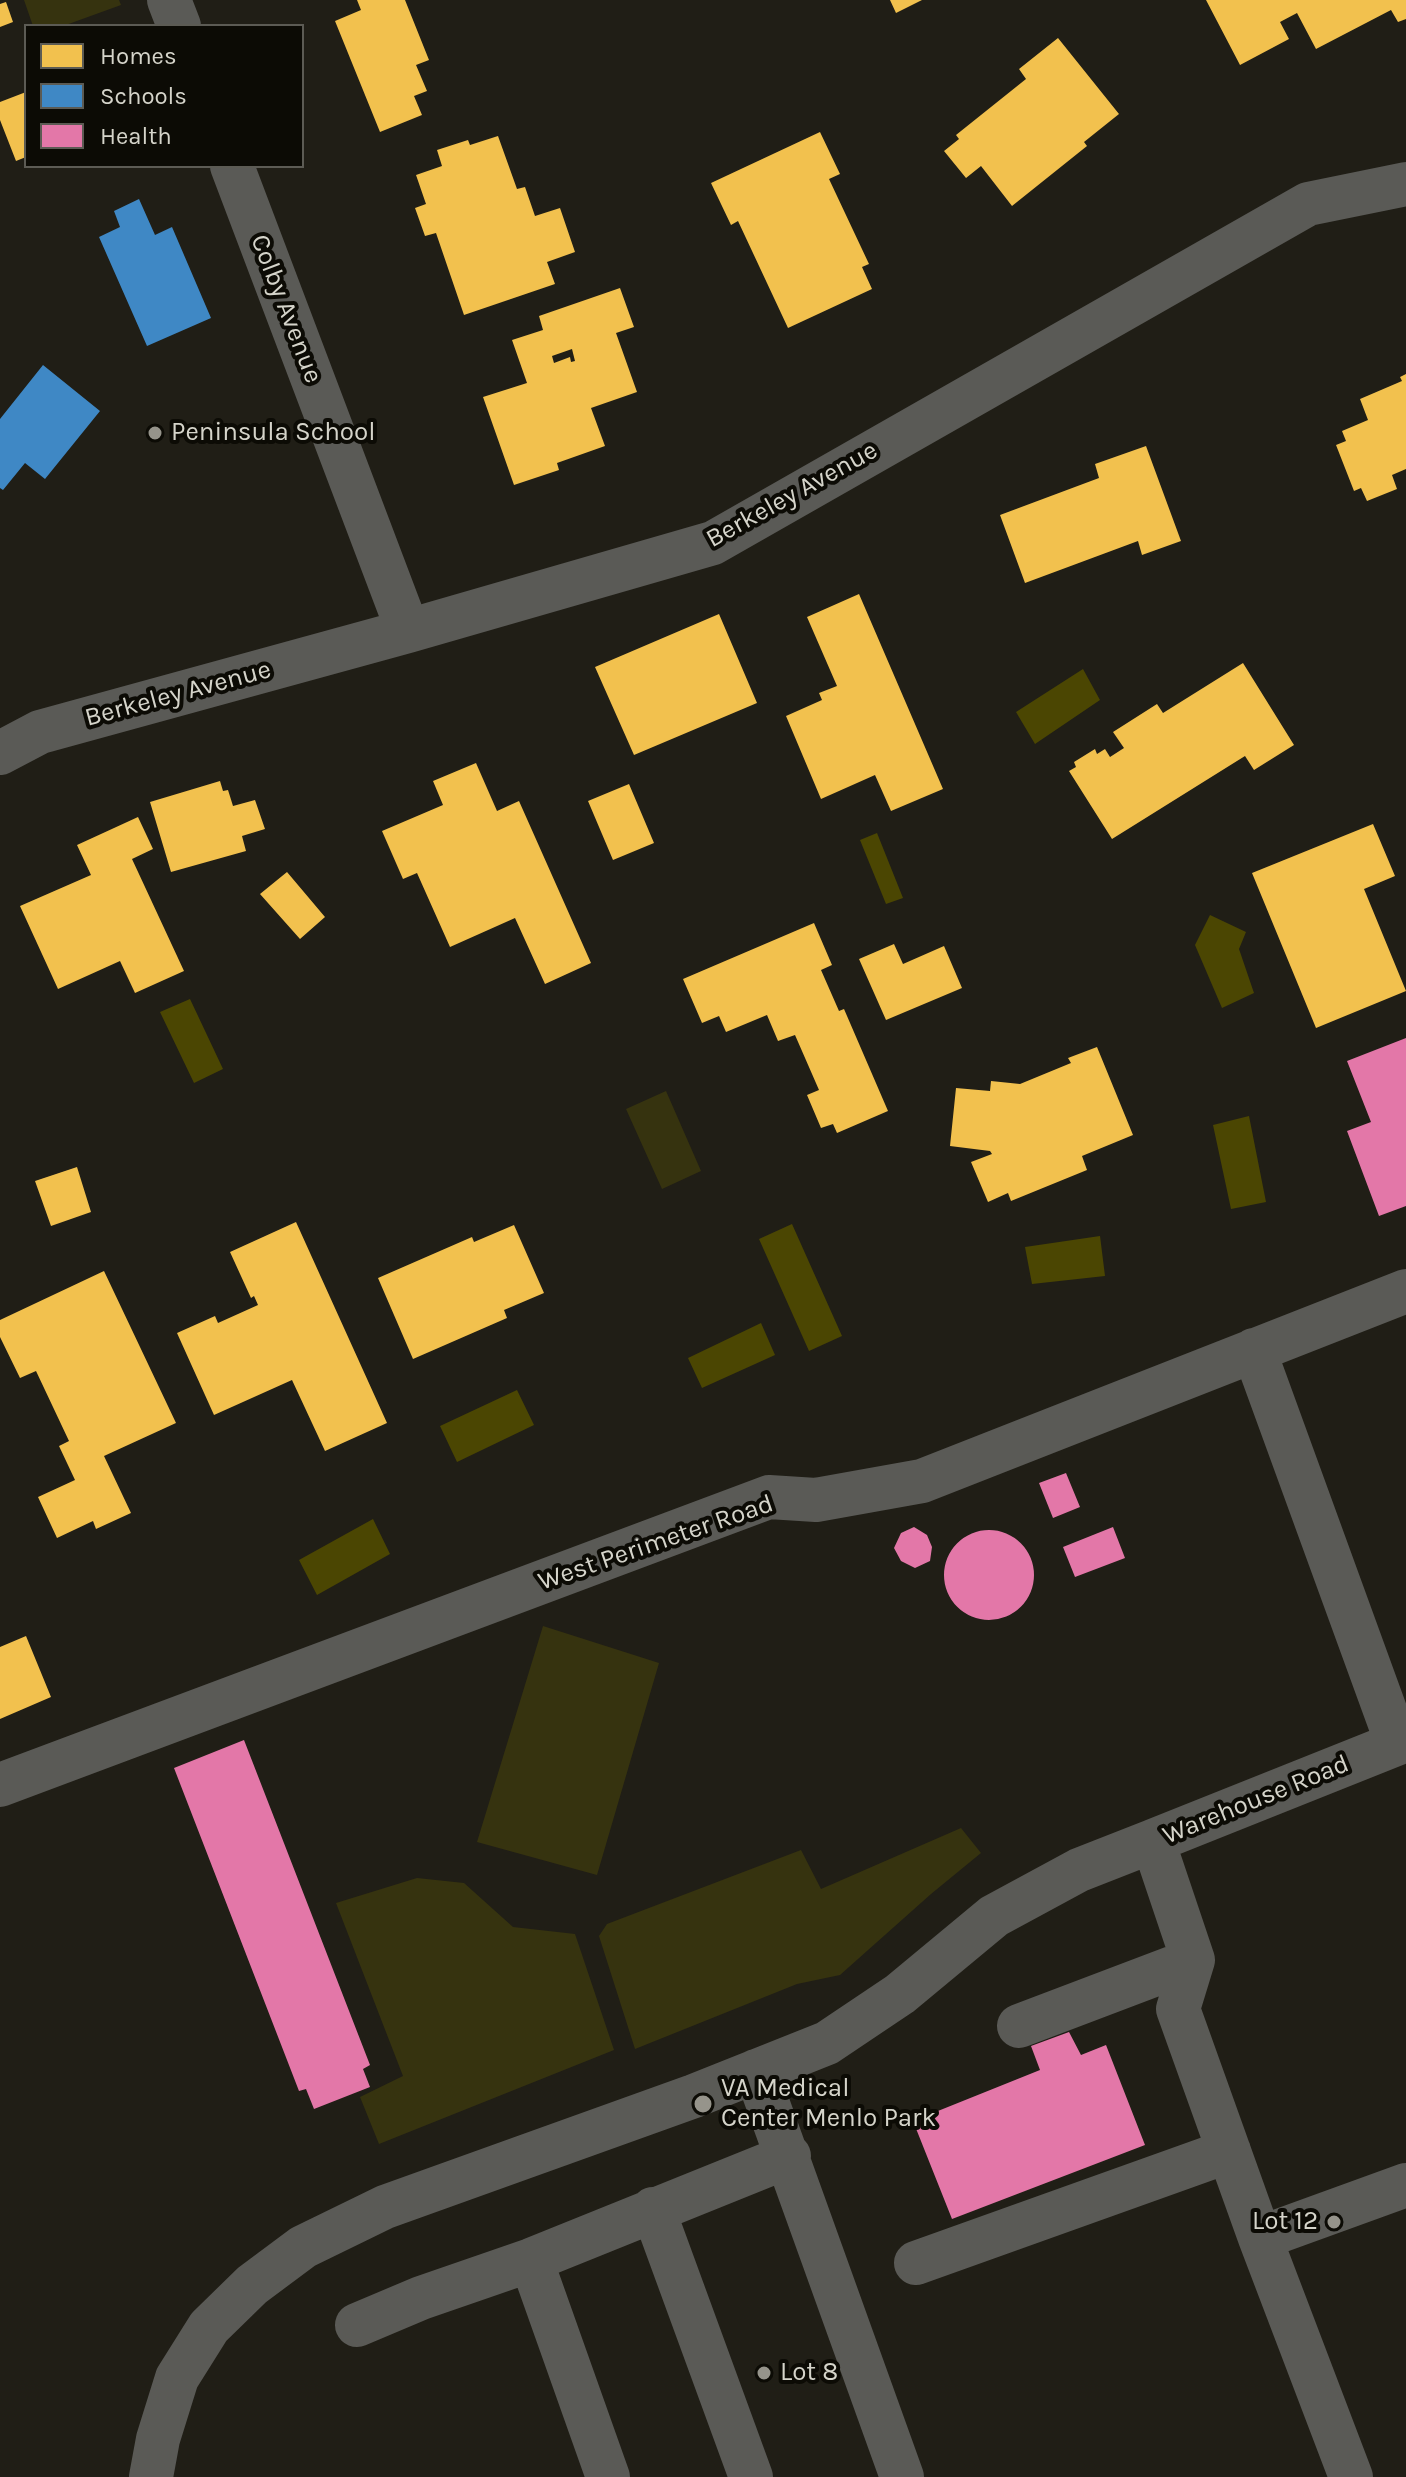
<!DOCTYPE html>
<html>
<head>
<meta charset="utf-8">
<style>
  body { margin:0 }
  #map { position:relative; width:1406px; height:2477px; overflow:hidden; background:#201e16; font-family:Karla,sans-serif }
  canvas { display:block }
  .legend { position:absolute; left:24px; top:24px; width:280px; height:144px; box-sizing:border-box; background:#0c0b05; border:2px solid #5c5b54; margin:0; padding:10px 14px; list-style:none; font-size:24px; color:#d5d4ca }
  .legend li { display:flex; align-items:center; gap:16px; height:40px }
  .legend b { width:40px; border:2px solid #5c5b54 }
</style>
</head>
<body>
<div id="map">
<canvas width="1406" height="2477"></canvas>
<ul class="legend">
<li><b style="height:22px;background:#f2c14e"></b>Homes</li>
<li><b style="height:22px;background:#3f88c5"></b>Schools</li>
<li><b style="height:22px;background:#e377a8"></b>Health</li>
</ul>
</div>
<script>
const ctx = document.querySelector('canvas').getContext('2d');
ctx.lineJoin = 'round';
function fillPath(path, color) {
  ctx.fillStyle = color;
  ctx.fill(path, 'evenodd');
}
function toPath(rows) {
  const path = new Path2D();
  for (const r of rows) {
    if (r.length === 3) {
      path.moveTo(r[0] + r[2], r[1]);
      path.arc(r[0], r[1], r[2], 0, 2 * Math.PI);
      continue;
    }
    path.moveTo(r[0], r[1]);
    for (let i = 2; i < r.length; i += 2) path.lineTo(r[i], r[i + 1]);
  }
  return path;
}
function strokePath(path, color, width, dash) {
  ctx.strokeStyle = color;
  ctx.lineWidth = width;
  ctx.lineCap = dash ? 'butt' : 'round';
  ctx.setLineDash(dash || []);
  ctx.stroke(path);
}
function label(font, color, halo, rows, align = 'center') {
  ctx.font = font + ' Karla,sans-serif';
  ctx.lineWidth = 8;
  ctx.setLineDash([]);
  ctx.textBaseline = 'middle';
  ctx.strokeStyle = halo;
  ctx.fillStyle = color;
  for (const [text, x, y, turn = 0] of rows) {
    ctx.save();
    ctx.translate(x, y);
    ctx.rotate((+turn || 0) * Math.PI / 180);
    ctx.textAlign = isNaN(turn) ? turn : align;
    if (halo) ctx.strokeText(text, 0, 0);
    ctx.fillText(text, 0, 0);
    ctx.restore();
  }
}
const green = toPath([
  [24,0,119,0,121,5,63,26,33,26],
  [666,1091,701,1171,662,1189,626,1109],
  [543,1626,659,1663,597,1875,477,1842],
  [961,1828,981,1853,931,1894,840,1975,797,1984,635,2049,599,1936,607,1924,801,1850,821,1889],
  [417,1878,464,1883,513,1927,575,1934,614,2050,379,2144,360,2097,403,2076,336,1903]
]);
const water = toPath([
  [1083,669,1100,700,1035,744,1016,712],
  [877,833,903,898,886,904,860,840],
  [1210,915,1246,932,1239,949,1254,993,1222,1008,1195,945],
  [190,999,223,1069,194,1083,160,1012],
  [1249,1116,1266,1202,1231,1209,1213,1125],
  [792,1224,842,1336,809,1351,759,1239],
  [1100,1236,1105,1276,1032,1284,1025,1247],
  [761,1323,775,1355,702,1388,688,1358],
  [517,1390,534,1425,457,1462,440,1426],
  [373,1519,390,1554,317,1595,299,1560]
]);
const homes = toPath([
  [357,0,405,0,429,60,416,65,427,91,414,96,422,115,380,132,335,21,361,10],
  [890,0,922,0,896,13],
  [1206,0,1406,0,1406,19,1398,22,1391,10,1316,49,1297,13,1280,22,1289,39,1240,65],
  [6,2,13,22,0,27,0,4],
  [1058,38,1119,114,1084,142,1087,146,1012,206,981,166,966,178,944,151,959,139,956,135,1026,79,1019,69],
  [26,92,26,157,16,161,0,120,0,102],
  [820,132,840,174,829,179,869,264,862,267,872,289,788,328,738,221,731,225,711,183],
  [498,136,517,189,525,187,535,216,560,208,575,252,547,262,555,284,464,315,436,233,425,236,415,208,426,204,416,175,442,166,437,150,468,140,470,145],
  [620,288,634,327,616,333,637,392,591,408,605,446,557,463,559,470,514,485,483,397,527,383,512,340,543,330,539,316],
  [572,349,575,361,571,362,570,357,554,363,552,356],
  [1406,374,1406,469,1392,475,1397,489,1367,501,1361,488,1354,491,1336,445,1346,441,1342,431,1368,420,1360,399,1402,381,1400,377],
  [1146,446,1181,541,1142,555,1138,541,1025,583,1000,515,1099,478,1095,464],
  [859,594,943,789,891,811,875,775,821,799,786,716,822,700,819,693,837,686,807,617],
  [719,614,757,703,634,755,595,667],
  [1243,663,1294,745,1254,770,1245,756,1112,839,1069,771,1076,767,1074,762,1095,749,1097,754,1105,749,1110,757,1124,748,1113,732,1157,704,1163,713],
  [476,763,497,811,519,801,591,963,545,984,515,918,450,947,417,873,403,879,382,831,443,805,433,781],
  [220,781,223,791,228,790,233,806,255,800,265,829,242,836,246,851,171,872,150,802],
  [629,784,654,843,613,860,588,801],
  [138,817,153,849,132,859,184,971,135,993,120,961,58,989,20,906,91,875,77,845],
  [1373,824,1395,876,1364,889,1406,991,1316,1028,1252,873],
  [287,872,325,917,300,939,260,894],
  [814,923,832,965,821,970,839,1011,844,1009,888,1111,837,1133,833,1124,821,1128,807,1095,819,1090,795,1035,778,1041,767,1015,726,1032,719,1016,702,1023,683,979],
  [894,944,903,964,944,946,962,988,886,1020,859,959],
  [1097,1047,1133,1135,1082,1156,1087,1170,1011,1201,1008,1193,988,1202,971,1162,992,1154,990,1151,950,1146,956,1088,990,1091,991,1081,1020,1084,1071,1063,1068,1058],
  [77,1167,91,1212,51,1226,35,1181],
  [296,1222,387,1423,325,1451,292,1380,214,1415,177,1333,215,1316,218,1323,258,1305,254,1296,251,1298,230,1252],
  [514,1225,544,1293,504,1310,507,1318,413,1359,378,1278,472,1237,474,1242],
  [104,1271,176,1423,104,1456,131,1513,96,1529,93,1521,57,1538,38,1497,75,1480,59,1446,69,1441,36,1371,20,1378,0,1337,0,1320],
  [26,1636,51,1697,0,1719,0,1647]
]);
const schools = toPath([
  [139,199,155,235,172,227,211,318,147,346,99,237,120,227,114,211],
  [43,365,100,411,45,479,25,463,3,490,0,488,0,419]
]);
const health = toPath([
  [1406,1038,1406,1206,1379,1216,1347,1131,1371,1122,1347,1061],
  [1066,1473,1080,1507,1053,1518,1039,1483],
  [914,1527,927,1535,932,1547,930,1561,915,1568,901,1561,894,1548,901,1533],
  [1113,1527,1125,1558,1075,1577,1063,1547],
  [989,1575,45],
  [244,1740,370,2065,363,2069,370,2087,314,2109,306,2089,299,2091,174,1768],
  [1069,2032,1081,2055,1106,2045,1145,2145,952,2219,913,2121,1040,2070,1031,2046]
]);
const minor = toPath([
  [169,0,179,26],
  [232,166,408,631],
  [0,753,40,732,408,631,713,543,1308,204,1406,184],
  [1254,1350,1397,1743],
  [0,1785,769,1497,816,1500,922,1481,1406,1291],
  [1019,2026,1193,1960],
  [756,2071,902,2477],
  [653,2209,751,2477],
  [1260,2238,1406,2185],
  [531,2260,608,2477],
  [916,2263,1229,2151],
  [357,2325,421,2298,531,2260,789,2156],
  [151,2477,158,2439,177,2378,209,2327,252,2285,303,2247,385,2207,694,2096,827,2043,900,1994,994,1916,1079,1870,1153,1841],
  [1351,2477,1260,2238,1178,2009,1193,1960,1153,1841,1406,1740]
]);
const markers = [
  [155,433,8,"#96948b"],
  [703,2104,10,"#96948b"],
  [1334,2222,8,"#96948b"],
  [764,2373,8,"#96948b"]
];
const streetNames = [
  ["Colby Avenue",286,309,69],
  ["Berkeley Avenue",792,495,-29],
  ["Berkeley Avenue",178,694,-15],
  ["West Perimeter Road",656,1543,-19],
  ["Warehouse Road",1256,1800,-22]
];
const poiNames = [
  ["Peninsula School",171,433],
  ["VA Medical",721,2089],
  ["Center Menlo Park",721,2119],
  ["Lot 12",1318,2222,"right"],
  ["Lot 8",780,2373]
];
fillPath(green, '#36330f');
fillPath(water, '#4b4602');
fillPath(homes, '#f2c14e');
fillPath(schools, '#3f88c5');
fillPath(health, '#e377a8');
strokePath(minor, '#5a5a56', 44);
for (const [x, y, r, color] of markers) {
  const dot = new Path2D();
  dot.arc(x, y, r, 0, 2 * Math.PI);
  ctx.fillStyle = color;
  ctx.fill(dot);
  strokePath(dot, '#0c0b05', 3);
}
label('26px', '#d5d4ca', '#0c0b05', streetNames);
label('26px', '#d5d4ca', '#0c0b05', poiNames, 'left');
</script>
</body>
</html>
